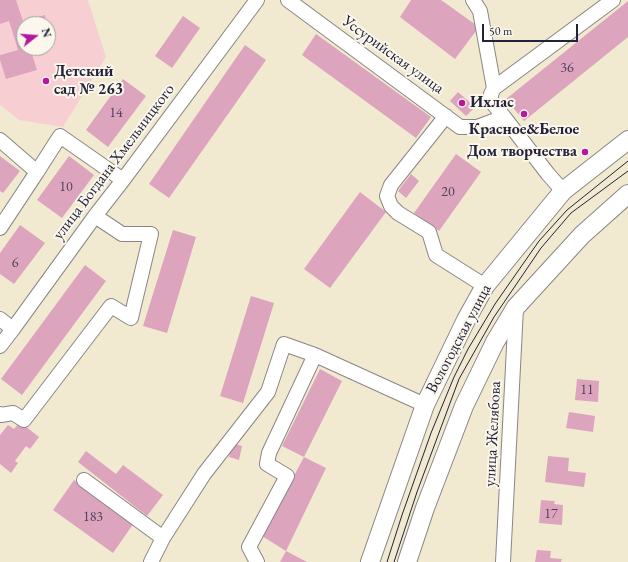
<!DOCTYPE html>
<html>
<head>
<meta charset="utf-8">
<style>
  body { margin:0 }
  #map { position:relative; width:628px; height:562px; overflow:hidden; background:#f1ead1; font-family:"EB Garamond",serif }
  canvas { display:block }
  .north { position:absolute; left:16px; top:16px; width:40px; height:40px; box-sizing:border-box; background:#fbf7ec; border:1px solid #a4a2a5; border-radius:50%; rotate:73deg; font-size:11px; font-weight:700; line-height:16px; text-align:center; color:#22223b }
  .north::after { content:''; display:block; margin:auto; width:14px; height:18px; background:#b5179e; clip-path:polygon(50% 0,100% 100%,50% 72%,0 100%) }
  .scale { position:absolute; left:482px; top:24px; width:96px; height:18px; box-sizing:border-box; border:2px solid #22223b; border-top:0; padding-left:5px; font-size:12px; line-height:14px; white-space:nowrap; color:#22223b; -webkit-text-stroke:3px #fbf7ec; paint-order:stroke }
</style>
</head>
<body>
<div id="map">
<canvas width="628" height="562"></canvas>
<div class="north">N</div>
<div class="scale">50 m</div>
</div>
<script>
const ctx = document.querySelector('canvas').getContext('2d');
ctx.lineJoin = 'round';
function fillPath(path, color) {
  ctx.fillStyle = color;
  ctx.fill(path, 'evenodd');
}
function toPath(rows) {
  const path = new Path2D();
  for (const r of rows) {
    path.moveTo(r[0], r[1]);
    for (let i = 2; i < r.length; i += 2) path.lineTo(r[i], r[i + 1]);
  }
  return path;
}
function strokePath(path, color, width, dash) {
  ctx.strokeStyle = color;
  ctx.lineWidth = width;
  ctx.lineCap = dash ? 'butt' : 'round';
  ctx.setLineDash(dash || []);
  ctx.stroke(path);
}
function label(font, color, halo, rows, align = 'center') {
  ctx.font = font + ' "EB Garamond",serif';
  ctx.lineWidth = 4;
  ctx.setLineDash([]);
  ctx.textBaseline = 'middle';
  ctx.strokeStyle = halo;
  ctx.fillStyle = color;
  for (const [text, x, y, turn = 0] of rows) {
    ctx.save();
    ctx.translate(x, y);
    ctx.rotate((+turn || 0) * Math.PI / 180);
    ctx.textAlign = isNaN(turn) ? turn : align;
    if (halo) ctx.strokeText(text, 0, 0);
    ctx.fillText(text, 0, 0);
    ctx.restore();
  }
}
const built = toPath([
  [0,0,88,0,106,57,63,127,19,120,0,105],
  [24,24,48,24,48,48,24,48]
]);
const building = toPath([
  [0,0,16,0,23,21,45,15,47,24,24,24,24,48,30,48,37,70,6,79,0,60,0,55,18,50,9,21,0,24],
  [411,0,441,0,479,27,455,59,400,17],
  [628,1,628,37,524,121,506,99],
  [183,16,200,28,172,68,155,56],
  [316,34,431,117,416,138,302,55],
  [245,45,266,60,169,198,149,184],
  [123,79,146,96,108,147,86,130],
  [458,92,475,107,466,116,450,101],
  [456,154,481,172,439,231,414,213],
  [0,156,20,171,3,193,0,191],
  [69,156,94,175,62,218,37,200],
  [411,174,419,181,406,198,398,191],
  [360,192,386,212,330,288,304,269],
  [20,225,45,243,14,284,0,274,0,253],
  [173,230,196,237,167,333,143,326],
  [85,265,106,281,22,395,1,379],
  [251,296,274,303,243,403,220,396],
  [320,369,342,381,304,457,282,446],
  [577,379,599,381,598,402,575,400],
  [569,412,595,416,593,432,566,428],
  [20,422,39,437,30,449,26,446,15,461,18,463,11,473,0,464,0,435,8,425,14,429],
  [233,443,242,446,239,460,229,457],
  [86,451,116,474,123,465,163,495,147,516,78,462],
  [548,456,569,458,568,471,586,473,584,487,545,482],
  [304,457,326,468,286,551,262,536],
  [74,480,134,523,113,553,53,510],
  [541,500,555,501,554,504,563,505,562,525,539,523],
  [537,550,551,551,550,558,562,559,561,562,535,562],
  [286,551,307,562,280,562]
]);
const minor = toPath([
  [288,0,460,127,477,127,504,117,548,174,563,191],
  [473,0,480,11,494,88],
  [446,116,391,185,387,196,391,206,398,213,429,232,436,255,485,286],
  [504,117,491,101,491,94,494,88,613,0],
  [0,140,37,172,60,136,123,180],
  [0,228,37,172],
  [0,319,13,329],
  [0,346,13,329,95,216,123,180,257,0],
  [0,414,1,415,13,413,24,420,111,306,131,318,151,234,122,234,95,216],
  [84,480,163,538],
  [151,562,163,538,204,474,268,392,284,344,315,355],
  [257,562,249,547,287,476,267,464,269,453,315,355,425,405],
  [503,562,516,308]
]);
const major = toPath([
  [370,562,425,405,466,320,485,286,563,191,628,140],
  [407,562,425,508,464,406,495,342,516,307,582,235,628,194]
]);
const tram = toPath([
  [387,562,402,515,431,433,454,377,468,349,495,304,539,241,567,210,628,161],
  [394,562,417,492,459,379,494,317,541,248,571,213,628,171]
]);
const markers = [
  [46,81,4,"#b5179e"],
  [462,103,4,"#b5179e"],
  [524,114,4,"#b5179e"],
  [585,152,4,"#b5179e"]
];
const numberNames = [
  ["36",567,68],
  ["14",116,113],
  ["10",66,187],
  ["20",448,192],
  ["6",15,263],
  ["11",587,390],
  ["17",551,514],
  ["183",93,517]
];
const streetNames = [
  ["Уссурийская улица",393,55,36],
  ["улица Богдана Хмельницкого",114,162,-53],
  ["Вологодская улица",459,339,-62],
  ["улица Желябова",493,434,-87]
];
const poiNames = [
  ["Детский",54,72],
  ["сад № 263",54,90],
  ["Ихлас",470,103],
  ["Красное&Белое",524,130,"center"],
  ["Дом творчества",577,152,"right"]
];
fillPath(built, '#f7cfd2');
fillPath(building, '#dda4be');
strokePath(minor, '#8a8686', 16);
strokePath(major, '#8a8686', 20);
strokePath(minor, '#fff', 14);
strokePath(major, '#fff', 18);
strokePath(tram, '#22223b', 1);
for (const [x, y, r, color] of markers) {
  const dot = new Path2D();
  dot.arc(x, y, r, 0, 2 * Math.PI);
  ctx.fillStyle = color;
  ctx.fill(dot);
  strokePath(dot, '#fbf7ec', 1.5);
}
label('14px', '#51425c', null, numberNames);
label('16px', '#22223b', '#fbf7ec', streetNames);
label('bold 16px', '#22223b', '#fbf7ec', poiNames, 'left');
</script>
</body>
</html>
